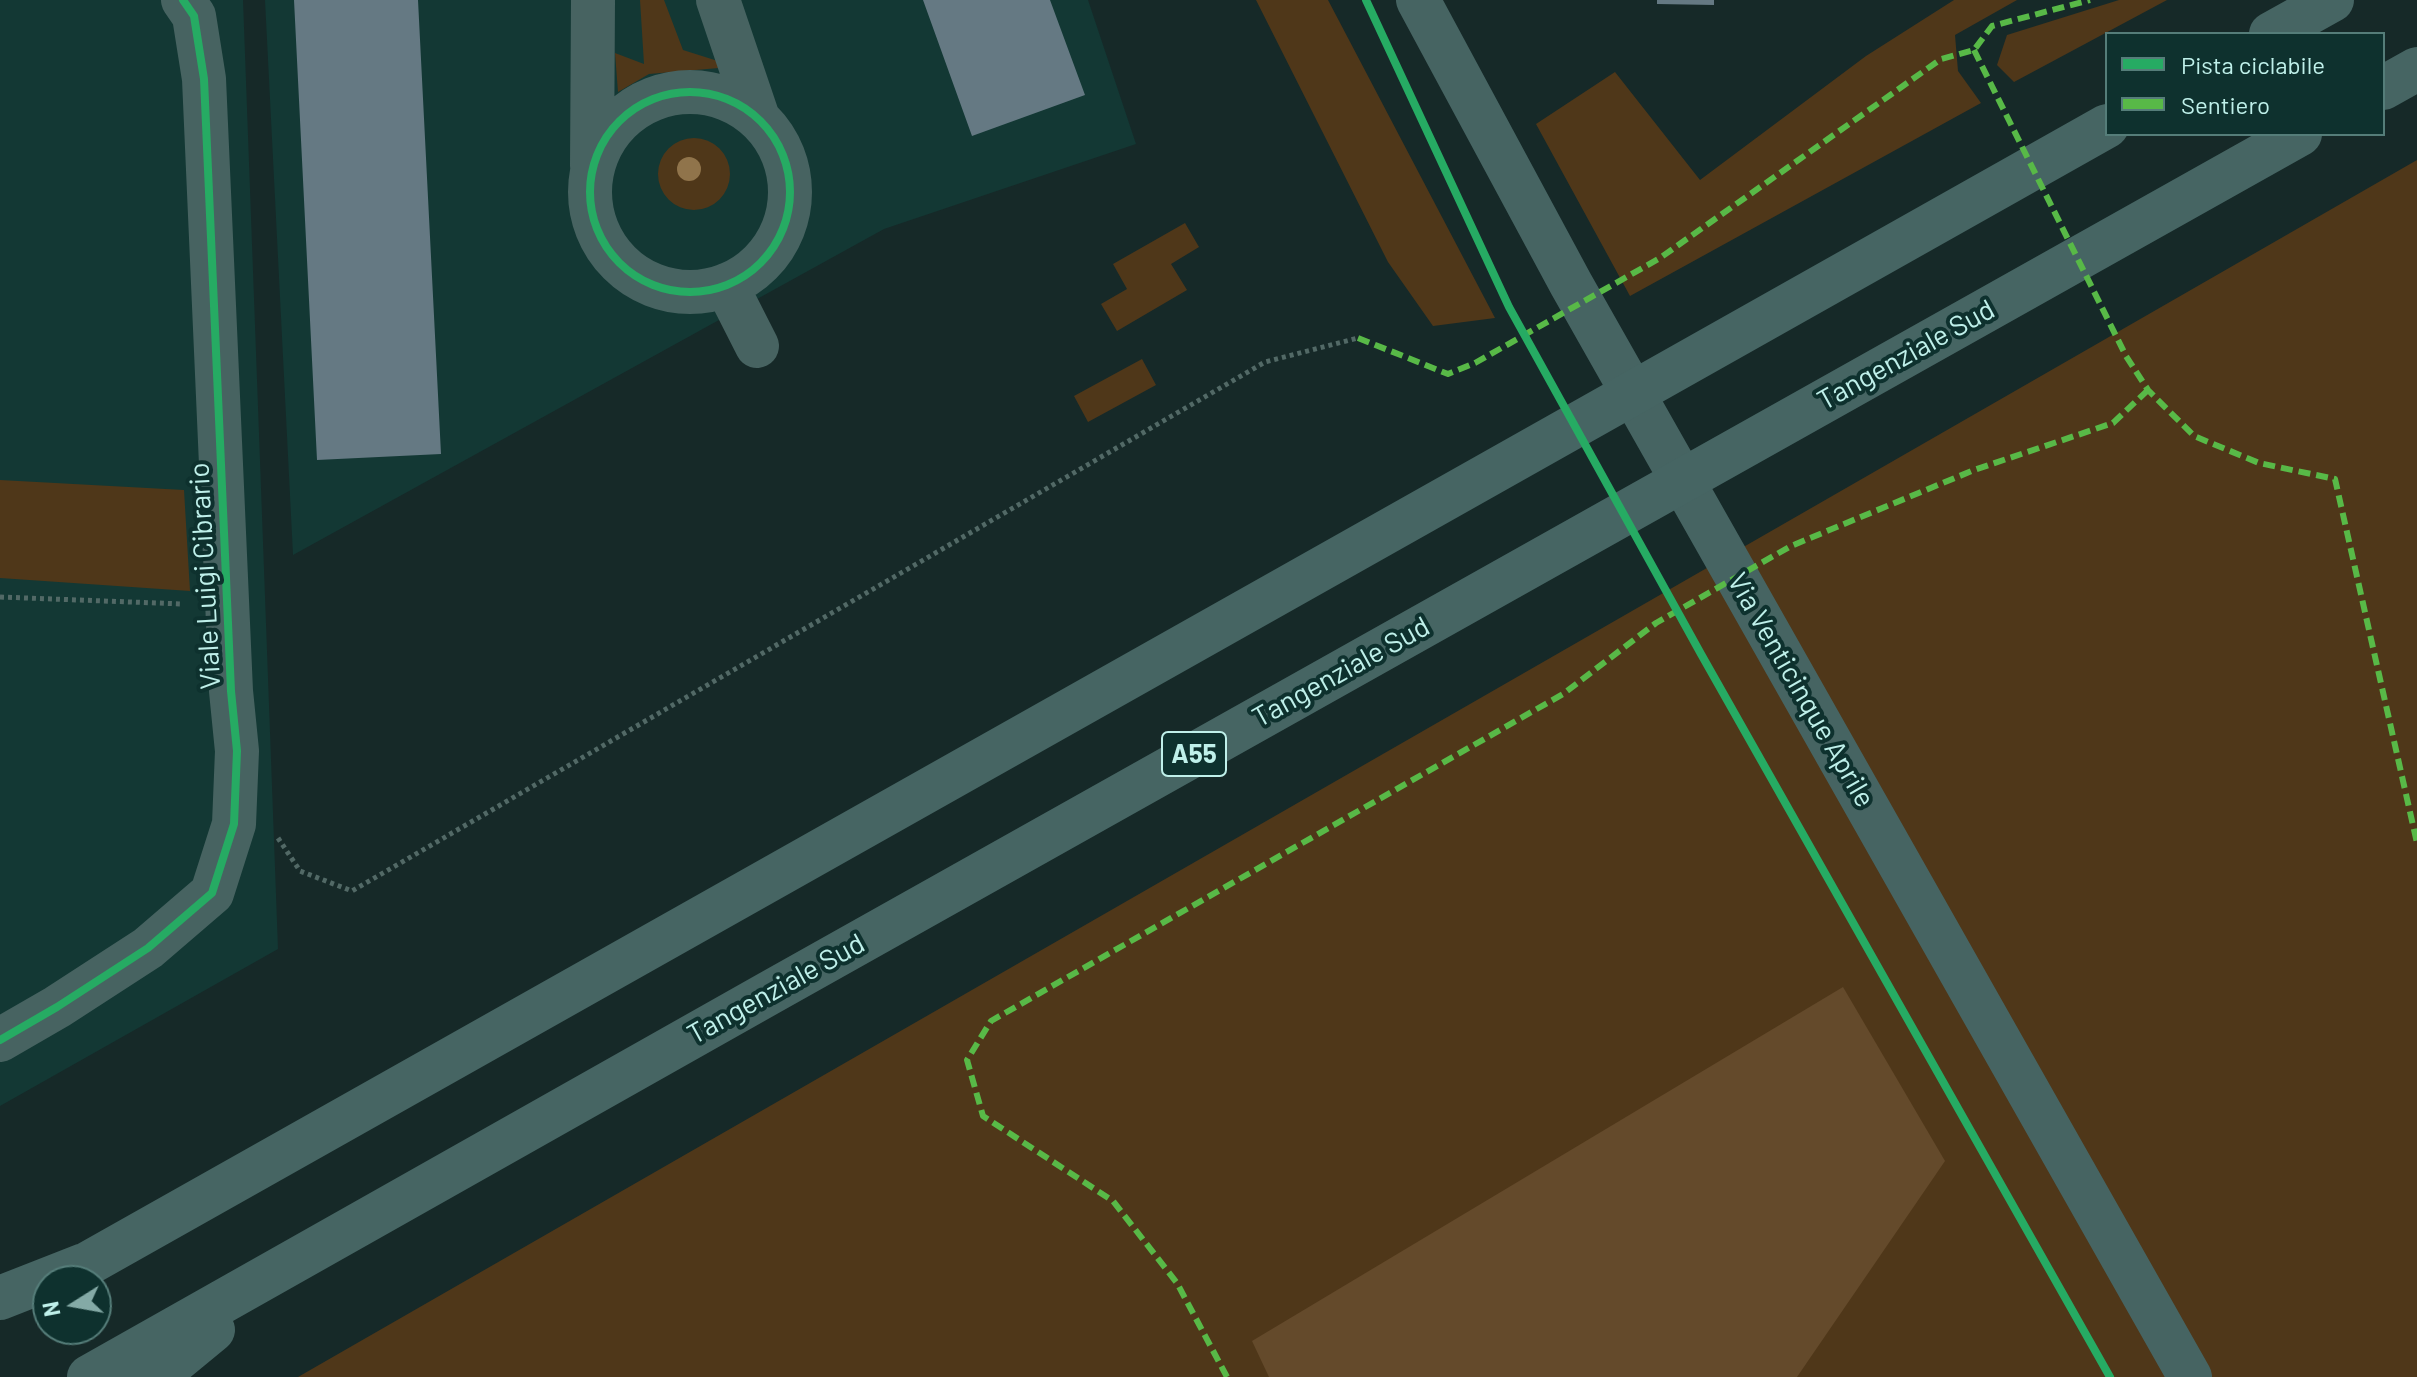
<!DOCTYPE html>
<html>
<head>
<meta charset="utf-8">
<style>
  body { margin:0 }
  #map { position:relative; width:2417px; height:1377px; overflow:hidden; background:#162928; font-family:Barlow,sans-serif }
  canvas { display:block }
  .legend { position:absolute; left:2105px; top:32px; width:280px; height:104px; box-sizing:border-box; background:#0e312e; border:2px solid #557d79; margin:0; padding:10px 14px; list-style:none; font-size:24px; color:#bff0ea }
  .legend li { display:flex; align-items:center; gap:16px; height:40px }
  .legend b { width:40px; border:2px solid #557d79 }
  .north { position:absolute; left:32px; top:1265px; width:80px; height:80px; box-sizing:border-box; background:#0e312e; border:2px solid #557d79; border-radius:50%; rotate:259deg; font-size:22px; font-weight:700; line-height:32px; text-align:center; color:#bff0ea }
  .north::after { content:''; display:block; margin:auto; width:28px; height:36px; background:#84aaa6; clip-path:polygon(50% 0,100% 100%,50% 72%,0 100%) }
</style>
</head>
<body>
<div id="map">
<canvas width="2417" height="1377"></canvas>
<ul class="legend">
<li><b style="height:10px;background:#26ab63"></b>Pista ciclabile</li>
<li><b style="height:10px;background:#58b947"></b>Sentiero</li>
</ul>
<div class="north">N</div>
</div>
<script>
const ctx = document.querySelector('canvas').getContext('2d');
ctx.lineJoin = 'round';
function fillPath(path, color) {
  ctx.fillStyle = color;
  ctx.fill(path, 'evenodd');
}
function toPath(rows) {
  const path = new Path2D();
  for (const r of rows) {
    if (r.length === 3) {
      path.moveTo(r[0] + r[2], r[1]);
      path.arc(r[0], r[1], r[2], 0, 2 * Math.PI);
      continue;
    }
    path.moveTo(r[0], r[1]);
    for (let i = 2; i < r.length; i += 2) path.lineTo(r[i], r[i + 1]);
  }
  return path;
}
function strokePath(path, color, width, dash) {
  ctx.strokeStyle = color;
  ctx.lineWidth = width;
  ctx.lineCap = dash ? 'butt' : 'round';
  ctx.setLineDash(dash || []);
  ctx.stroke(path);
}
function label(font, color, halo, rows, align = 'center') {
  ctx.font = font + ' Barlow,sans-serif';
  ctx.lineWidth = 8;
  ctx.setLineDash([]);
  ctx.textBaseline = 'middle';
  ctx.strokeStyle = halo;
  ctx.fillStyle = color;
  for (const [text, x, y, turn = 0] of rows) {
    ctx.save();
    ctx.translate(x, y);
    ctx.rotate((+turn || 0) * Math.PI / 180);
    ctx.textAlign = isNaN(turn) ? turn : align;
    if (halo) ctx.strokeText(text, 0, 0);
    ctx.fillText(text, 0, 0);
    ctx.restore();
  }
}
const built = toPath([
  [0,0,243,0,278,949,0,1106],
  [265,0,1088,0,1136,144,884,229,293,555]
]);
const green = toPath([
  [640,0,664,0,683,50,721,62,719,68,649,74,618,92,615,53,644,64],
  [1256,0,1328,0,1495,318,1433,326,1388,262],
  [1954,0,2017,0,1955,35,1958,71,1981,103,1630,296,1536,124,1615,72,1700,180,1866,56],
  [2119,0,2167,0,2014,82,1997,65,2007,35],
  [694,174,36],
  [2417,160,2417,1377,298,1377,1780,526],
  [1185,223,1199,247,1171,264,1187,290,1117,331,1101,304,1127,289,1113,264],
  [1142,359,1156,385,1088,422,1074,396],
  [0,480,184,490,190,591,0,578]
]);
const forest = toPath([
  [1843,987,1945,1161,1797,1377,1269,1377,1252,1341]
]);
const building = toPath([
  [294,0,418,0,441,454,317,460],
  [923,0,1050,0,1085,95,972,136],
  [1657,0,1714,0,1714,5,1657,4]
]);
const path = toPath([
  [0,597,183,604],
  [278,838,300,871,352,891,1265,362,1358,338]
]);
const minor = toPath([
  [718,0,758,118],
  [690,192,100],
  [592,166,593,0],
  [726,285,757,346],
  [0,1040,57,1007,148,948,212,893,234,824,237,751,231,691,204,79,194,16,183,0]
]);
const major = toPath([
  [1418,0,1571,284,2190,1377]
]);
const highway = toPath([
  [2271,34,2332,0],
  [2383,88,2417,69],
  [57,1281,2107,126],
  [0,1298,84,1265],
  [89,1377,771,992,2300,134],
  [156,1377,213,1330]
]);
const quiet = toPath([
  [1974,50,2126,356,2148,390,2194,436,2259,463,2335,479,2417,843],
  [1358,338,1448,374,1475,363,1660,258,1941,59,1974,50,1992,26,2090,0],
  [1227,1377,1177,1283,1113,1201,983,1116,967,1060,991,1021,1563,694,1656,623,1791,546,1974,470,2113,423,2148,390]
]);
const cycleway = toPath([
  [1366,0,1509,307,1701,654,2110,1377],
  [690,192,100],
  [0,1040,57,1007,148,948,212,893,234,824,237,751,231,691,204,79,194,16,183,0]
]);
const trees = [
  [689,169]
];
const shields = [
  [1194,754,64]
];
const shieldNames = [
  ["A55",1194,754]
];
const streetNames = [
  ["Tangenziale Sud",1906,355,-29],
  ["Viale Luigi Cibrario",205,576,-93],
  ["Tangenziale Sud",1341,672,-29],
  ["Via Venticinque Aprile",1801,690,60],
  ["Tangenziale Sud",776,989,-29]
];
fillPath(built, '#133834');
fillPath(green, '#4f3719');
fillPath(forest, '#644a2b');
fillPath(building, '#657983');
strokePath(path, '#526966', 5, [4, 4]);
strokePath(minor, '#476361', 44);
strokePath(major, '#466462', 44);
strokePath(highway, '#466563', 44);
strokePath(quiet, '#58b947', 6, [12, 6]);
strokePath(cycleway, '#26ab63', 8);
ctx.fillStyle = '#90744b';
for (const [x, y] of trees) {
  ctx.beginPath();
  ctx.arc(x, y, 12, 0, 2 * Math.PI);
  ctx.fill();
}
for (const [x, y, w] of shields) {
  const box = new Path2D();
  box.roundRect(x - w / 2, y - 22, w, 44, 6);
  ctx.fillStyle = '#0e312e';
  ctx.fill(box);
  strokePath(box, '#bff0ea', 2);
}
label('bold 26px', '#bff0ea', null, shieldNames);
label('28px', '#bff0ea', '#0e312e', streetNames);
</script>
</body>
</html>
